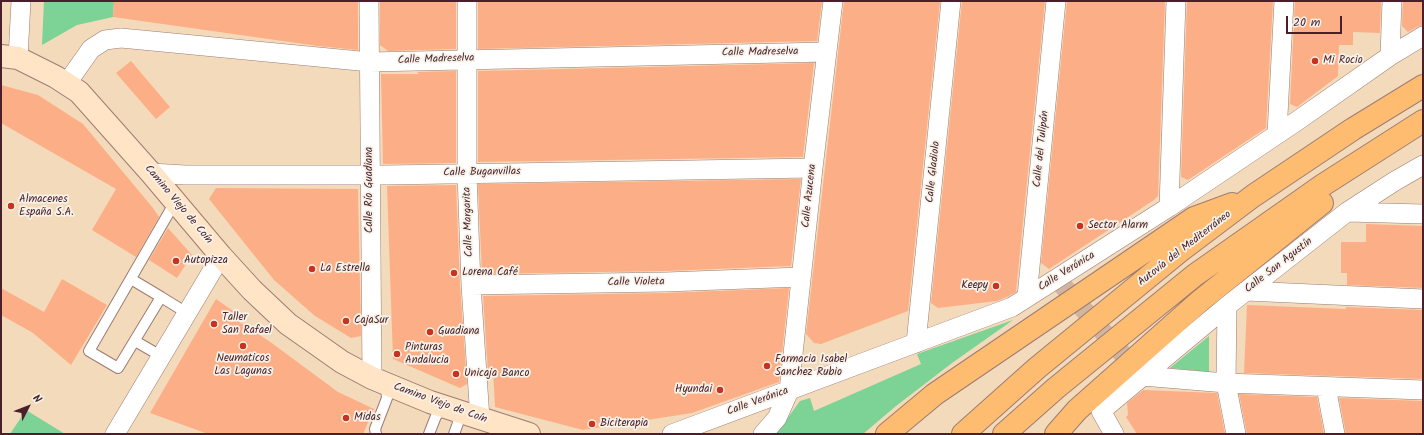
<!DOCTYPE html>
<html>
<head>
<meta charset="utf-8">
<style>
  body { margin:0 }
  #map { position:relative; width:1424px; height:435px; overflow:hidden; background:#f3dabb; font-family:Kalam,sans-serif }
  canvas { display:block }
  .frame { position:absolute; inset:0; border:2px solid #4a1f2b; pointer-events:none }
  .north { position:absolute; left:8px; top:387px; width:40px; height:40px; -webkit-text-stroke:3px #f7f3e8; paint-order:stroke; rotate:48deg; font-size:11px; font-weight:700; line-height:16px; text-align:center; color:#4a1f2b }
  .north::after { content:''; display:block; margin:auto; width:14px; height:18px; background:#4a1f2b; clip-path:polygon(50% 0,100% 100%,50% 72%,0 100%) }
  .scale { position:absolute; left:1286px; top:16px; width:56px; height:18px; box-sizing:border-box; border:2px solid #4a1f2b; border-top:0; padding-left:5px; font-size:12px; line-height:14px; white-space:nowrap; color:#4a1f2b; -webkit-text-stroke:3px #f7f3e8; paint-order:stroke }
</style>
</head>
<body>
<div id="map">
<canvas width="1424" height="435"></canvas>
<div class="frame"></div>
<div class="north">N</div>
<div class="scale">20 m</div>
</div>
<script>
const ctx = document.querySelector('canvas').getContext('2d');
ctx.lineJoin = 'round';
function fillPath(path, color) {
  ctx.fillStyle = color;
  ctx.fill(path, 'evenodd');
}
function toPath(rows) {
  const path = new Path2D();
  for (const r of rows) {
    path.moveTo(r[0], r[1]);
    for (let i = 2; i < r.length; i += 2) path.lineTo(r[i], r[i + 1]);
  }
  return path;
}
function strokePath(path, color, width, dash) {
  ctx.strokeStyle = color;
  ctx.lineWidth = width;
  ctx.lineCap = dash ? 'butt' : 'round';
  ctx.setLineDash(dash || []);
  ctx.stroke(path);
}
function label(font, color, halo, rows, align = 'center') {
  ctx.font = font + ' Kalam,sans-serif';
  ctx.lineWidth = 3.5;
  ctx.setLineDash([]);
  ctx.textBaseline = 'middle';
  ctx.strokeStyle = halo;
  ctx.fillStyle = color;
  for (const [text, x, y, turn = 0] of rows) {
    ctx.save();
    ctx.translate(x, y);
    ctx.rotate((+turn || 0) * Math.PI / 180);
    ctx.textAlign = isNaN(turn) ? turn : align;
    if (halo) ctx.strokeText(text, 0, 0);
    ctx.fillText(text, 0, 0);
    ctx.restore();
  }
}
const green = toPath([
  [44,1,114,1,113,17,77,25,42,45],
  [1013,320,952,363,896,406,863,434,776,434,800,401,810,398,814,411,921,364,917,354],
  [1209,336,1209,372,1170,368],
  [26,410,65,434,10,434]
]);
const building = toPath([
  [114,1,358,1,358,50,318,46,113,17],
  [380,1,456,1,456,49,388,51,380,45],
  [478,1,822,1,817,41,478,49],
  [844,1,940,1,908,311,821,344,814,343,806,334],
  [962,1,1045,1,1016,292,1007,297,997,301,938,308,931,303],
  [1067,1,1165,1,1158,196,1154,200,1049,269,1041,263],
  [1187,1,1273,1,1266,128,1188,180,1181,177],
  [1295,1,1381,1,1380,33,1353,32,1353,45,1339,45,1338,76,1297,107,1290,104],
  [1403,1,1423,1,1423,25,1417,27,1408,32,1402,26],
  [131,61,170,107,156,119,116,73],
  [814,63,803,157,478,162,478,71],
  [456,71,456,163,383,164,381,74,419,74,417,72],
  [1,85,38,95,83,124,153,208,159,217,136,257,92,230,116,189,1,123],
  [801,179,791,266,666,271,482,274,478,184],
  [456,185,460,286,467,384,460,388,393,359,387,186],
  [216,188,358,189,361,336,351,338,315,316,274,280,209,199],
  [1366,224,1423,226,1423,288,1347,285,1347,273,1341,273,1341,242,1366,242],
  [168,228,192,255,177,278,149,260],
  [62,279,107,305,71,365,33,333,1,315,1,288,44,312],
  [789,288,779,382,692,413,583,430,495,407,493,369,488,372,483,296,666,293],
  [216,299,239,315,236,320,269,341,338,392,374,409,363,434,208,434,150,413],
  [1247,305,1346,309,1346,307,1423,310,1423,379,1244,373],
  [1143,390,1217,393,1225,434,1137,434,1126,417,1128,415,1127,403],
  [1239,394,1317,397,1324,434,1247,434],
  [1339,398,1423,401,1423,434,1346,434]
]);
const streetTunnel = toPath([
  [1057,279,1140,374]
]);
const lane = toPath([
  [131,279,161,297,118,368,89,351,175,202],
  [161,297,187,313],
  [135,341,161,356],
  [376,434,375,429,387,398,386,385],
  [429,434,436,416,444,407],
  [454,434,458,423,457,411]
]);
const street = toPath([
  [369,1,372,378],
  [467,1,467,174,471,285,480,419],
  [1390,56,1392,1],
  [18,58,21,1],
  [67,83,91,49,105,40,121,38,370,62,827,52],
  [1277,134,1284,1],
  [151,173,185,175,387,175,813,168],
  [1169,207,1176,1],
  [1347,212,1423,214],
  [471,285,666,282,801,277],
  [1246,291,1423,299],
  [1027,297,1056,1],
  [1227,306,1226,383,1236,434],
  [916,343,951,1],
  [1142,376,1226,383,1423,390],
  [1326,387,1335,434],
  [115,434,221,256],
  [672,434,1012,307,1169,207,1297,121,1390,56,1423,36],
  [763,434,777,418,789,391,813,168,833,1],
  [1114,434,1101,411,1227,306,1347,212,1395,181,1423,165]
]);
const secondary = toPath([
  [1,56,18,58,56,77,79,92,151,173,221,256,252,290,288,324,342,362,372,378,430,402,529,434]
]);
const highway = toPath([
  [887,434,935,394,1194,218,1232,204],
  [963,434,1037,368,1180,251,1253,196,1353,129,1423,86],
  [1004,434,1056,388,1195,275,1323,185,1423,121],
  [1056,434,1077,410,1200,301,1322,203]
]);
const markers = [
  [1315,61,4,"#c8321e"],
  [11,206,4,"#c8321e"],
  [1080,226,4,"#c8321e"],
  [176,261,4,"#c8321e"],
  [312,269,4,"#c8321e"],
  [454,273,4,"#c8321e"],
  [996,286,4,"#c8321e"],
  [346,321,4,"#c8321e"],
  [214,324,4,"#c8321e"],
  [430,332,4,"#c8321e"],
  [243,346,4,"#c8321e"],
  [397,354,4,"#c8321e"],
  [767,366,4,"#c8321e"],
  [456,374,4,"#c8321e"],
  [720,390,4,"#c8321e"],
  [346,418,4,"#c8321e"],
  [592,424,4,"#c8321e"]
];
const streetNames = [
  ["Calle Madreselva",760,53,-1],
  ["Calle Madreselva",436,60,-2],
  ["Calle del Tulipán",1042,149,-84],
  ["Calle Gladiolo",934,172,-84],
  ["Calle Buganvillas",482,173,-1],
  ["Calle Río Guadiana",370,190,-90],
  ["Calle Azucena",810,196,-84],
  ["Camino Viejo de Coín",178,205,50],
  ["Calle Margarita",469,222,-92],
  ["Autovía del Mediterráneo",1185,249,-38],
  ["Calle San Agustín",1279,266,-38],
  ["Calle Verónica",1067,272,-32],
  ["Calle Violeta",636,283,-1],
  ["Calle Verónica",758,402,-20],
  ["Camino Viejo de Coín",440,404,20]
];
const poiNames = [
  ["Mi Rocio",1323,61],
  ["Almacenes",19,200],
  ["España S.A.",19,213],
  ["Sector Alarm",1088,226],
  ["Autopizza",184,261],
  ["La Estrella",320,269],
  ["Lorena Café",462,273],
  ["Keepy",988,286,"right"],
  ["Taller",222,318],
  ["San Rafael",222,331],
  ["CajaSur",354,321],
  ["Guadiana",438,332],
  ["Pinturas",405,348],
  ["Andalucia",405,361],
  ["Neumaticos",243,359,"center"],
  ["Las Lagunas",243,372,"center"],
  ["Farmacia Isabel",775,360],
  ["Sanchez Rubio",775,373],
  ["Unicaja Banco",464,374],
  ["Hyundai",712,390,"right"],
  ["Midas",354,418],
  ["Biciterapia",600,424]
];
fillPath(green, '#7dd295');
fillPath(building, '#fcaf87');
strokePath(streetTunnel, '#d1b59e', 19, [19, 10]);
strokePath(lane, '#9e7c73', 12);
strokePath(street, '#9e7c73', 20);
strokePath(secondary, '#9e7c73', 24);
strokePath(highway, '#9e7c73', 24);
strokePath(lane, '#fff', 10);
strokePath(street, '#fff', 19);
strokePath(secondary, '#ffe4c6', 22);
strokePath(highway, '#febc70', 22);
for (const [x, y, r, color] of markers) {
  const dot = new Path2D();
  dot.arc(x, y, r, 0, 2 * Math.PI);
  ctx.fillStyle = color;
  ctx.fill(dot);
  strokePath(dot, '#f7f3e8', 1.5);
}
label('11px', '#4a1f2b', '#f7f3e8', streetNames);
label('11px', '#4a1f2b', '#f7f3e8', poiNames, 'left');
</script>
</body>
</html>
